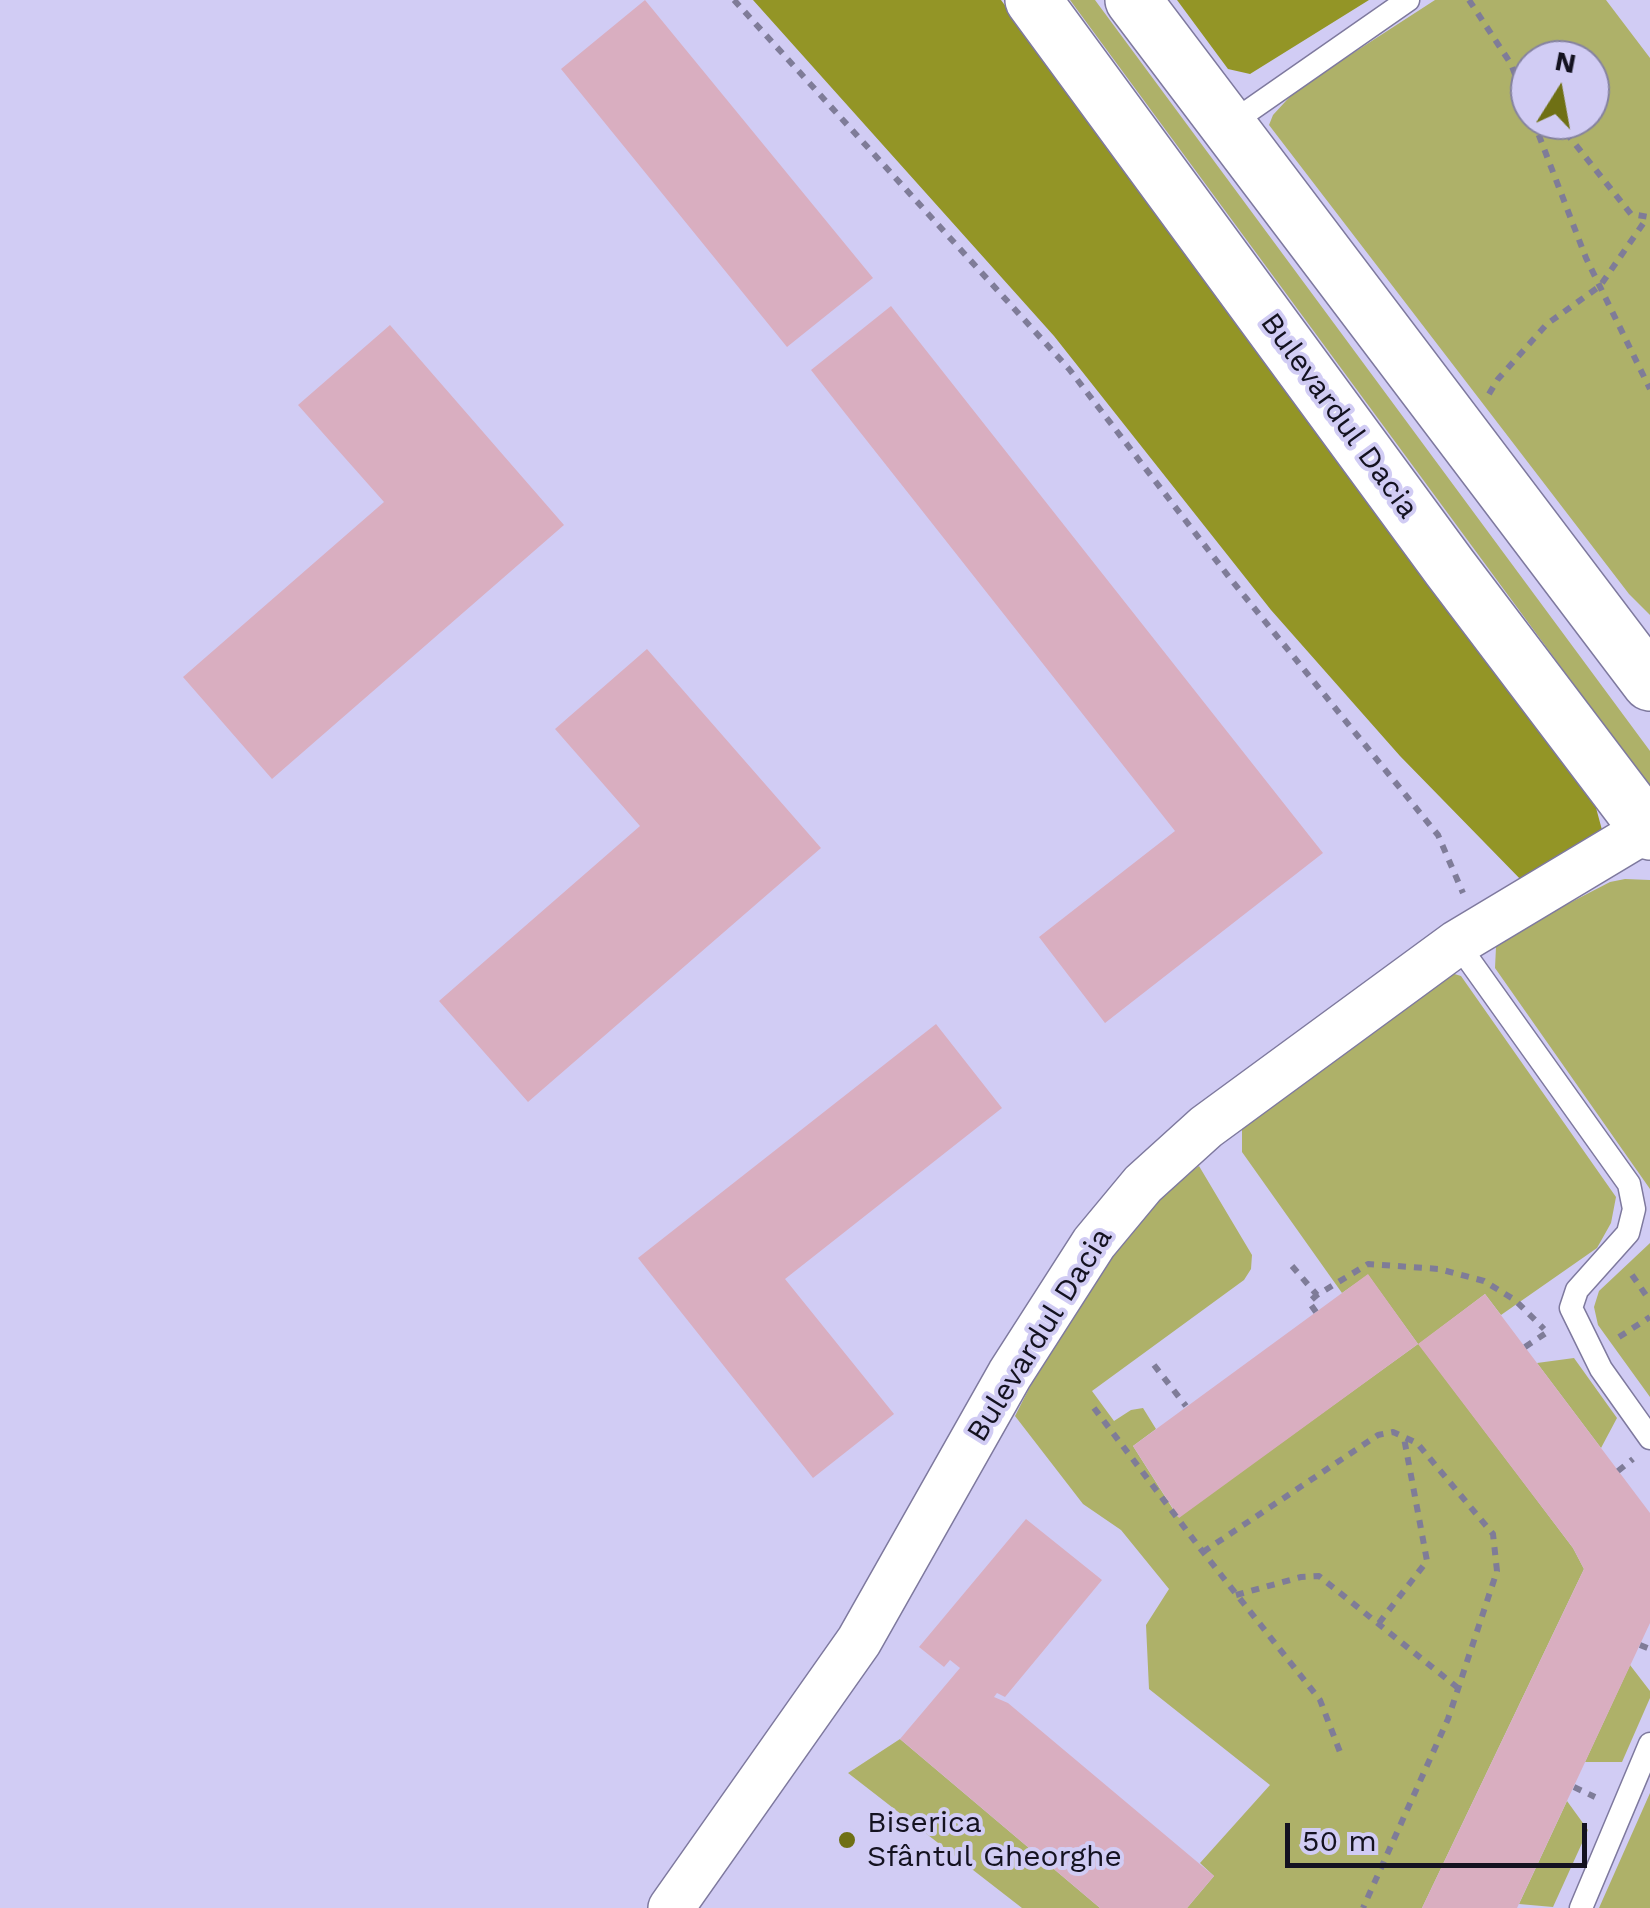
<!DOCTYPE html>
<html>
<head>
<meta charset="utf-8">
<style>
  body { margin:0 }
  #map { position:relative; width:1650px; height:1908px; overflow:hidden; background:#d1ccf4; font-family:"Work Sans",sans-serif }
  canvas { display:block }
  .north { position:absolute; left:1510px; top:40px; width:100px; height:100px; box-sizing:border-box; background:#d1ccf4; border:2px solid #85829f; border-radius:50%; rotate:11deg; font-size:28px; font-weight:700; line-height:40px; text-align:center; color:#141220 }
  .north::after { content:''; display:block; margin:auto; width:35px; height:45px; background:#6f7014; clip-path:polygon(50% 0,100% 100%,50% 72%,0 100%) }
  .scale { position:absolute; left:1285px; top:1823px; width:302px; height:45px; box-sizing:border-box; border:5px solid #141220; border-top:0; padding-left:12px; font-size:30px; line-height:35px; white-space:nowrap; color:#141220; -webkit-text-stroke:8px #d1ccf4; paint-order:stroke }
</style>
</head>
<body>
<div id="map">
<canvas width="1650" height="1908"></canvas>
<div class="north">N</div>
<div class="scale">50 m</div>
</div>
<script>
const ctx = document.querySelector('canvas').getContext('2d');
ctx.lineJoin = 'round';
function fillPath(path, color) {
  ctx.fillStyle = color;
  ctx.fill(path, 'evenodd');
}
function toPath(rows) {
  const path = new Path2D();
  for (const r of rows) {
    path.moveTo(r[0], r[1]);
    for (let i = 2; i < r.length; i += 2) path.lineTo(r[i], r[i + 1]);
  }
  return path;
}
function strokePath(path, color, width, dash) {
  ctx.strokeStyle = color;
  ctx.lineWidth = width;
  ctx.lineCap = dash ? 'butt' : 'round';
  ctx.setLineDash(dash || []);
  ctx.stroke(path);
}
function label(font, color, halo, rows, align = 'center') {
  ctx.font = font + ' "Work Sans",sans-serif';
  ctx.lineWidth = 8;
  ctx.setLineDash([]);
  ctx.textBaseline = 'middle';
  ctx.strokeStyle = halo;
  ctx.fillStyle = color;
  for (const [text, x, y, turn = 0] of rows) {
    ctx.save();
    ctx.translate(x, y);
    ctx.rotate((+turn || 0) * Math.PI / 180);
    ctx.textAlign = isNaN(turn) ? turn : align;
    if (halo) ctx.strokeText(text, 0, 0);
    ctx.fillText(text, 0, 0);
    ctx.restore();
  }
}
const green = toPath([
  [1070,0,1095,0,1650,751,1650,788],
  [1435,0,1606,0,1650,58,1650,615,1629,594,1269,125,1273,115,1296,90],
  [1530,60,1590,60,1590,120,1530,120],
  [1625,879,1650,880,1650,1189,1495,968,1496,947,1502,938,1610,882],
  [1448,972,1461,976,1616,1197,1611,1223,1597,1248,1501,1315,1485,1294,1419,1344,1573,1548,1584,1569,1422,1908,1187,1908,1214,1876,1200,1863,1270,1785,1149,1689,1146,1625,1169,1589,1121,1530,1083,1504,1015,1416,1076,1296,1113,1247,1177,1181,1199,1166,1252,1255,1251,1269,1244,1280,1092,1391,1114,1421,1131,1410,1143,1408,1156,1429,1133,1446,1178,1517,1418,1344,1368,1275,1342,1293,1242,1152,1242,1130,1247,1116],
  [1650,1243,1650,1397,1598,1325,1594,1307,1599,1291],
  [1574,1358,1617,1418,1601,1448,1537,1363],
  [1630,1665,1650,1691,1650,1698,1622,1762,1585,1762],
  [900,1739,1100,1908,1022,1908,848,1773],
  [1650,1793,1650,1908,1599,1908],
  [1567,1801,1588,1830,1553,1907,1519,1904]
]);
const forest = toPath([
  [753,0,1001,0,1595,804,1602,830,1592,847,1526,885,1400,756,1271,610,1054,336],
  [1177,0,1369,0,1250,74,1228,69]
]);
const building = toPath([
  [645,0,873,278,787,347,561,69],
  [891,306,1323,853,1105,1023,1039,937,1175,831,811,370],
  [390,325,564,525,272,779,183,677,384,502,298,405],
  [647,649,821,848,528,1102,439,1001,640,826,555,729],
  [936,1024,1002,1108,785,1279,894,1414,813,1478,638,1258],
  [1368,1274,1418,1344,1485,1294,1650,1513,1650,1623,1517,1908,1422,1908,1584,1569,1573,1548,1418,1344,1179,1518,1133,1446],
  [1026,1519,1102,1580,1005,1697,997,1693,994,1697,1008,1703,1214,1876,1187,1908,1100,1908,900,1739,960,1668,950,1660,944,1667,919,1647]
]);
const path = toPath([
  [734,0,1069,369,1229,577,1438,835,1463,893],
  [1469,0,1511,64,1530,113],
  [1515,68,1530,87],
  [1533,120,1586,258,1650,389],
  [1556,120,1631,214,1649,217],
  [1489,394,1498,379,1547,324,1600,286,1647,218],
  [1292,1266,1317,1295,1368,1264,1439,1269,1484,1281,1515,1300,1544,1329],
  [1632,1275,1650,1301],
  [1316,1312,1309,1302,1317,1295],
  [1619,1337,1650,1317],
  [1525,1347,1549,1331],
  [1154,1365,1186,1406],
  [1094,1408,1203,1552,1320,1700,1340,1752],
  [1618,1471,1633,1459],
  [1203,1552,1378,1435,1393,1432,1417,1443,1493,1534,1497,1571,1448,1719,1363,1908],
  [1236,1595,1301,1577,1319,1576,1458,1688],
  [1379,1623,1427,1561,1404,1438],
  [1640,1645,1650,1649],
  [1574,1787,1595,1797]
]);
const lane = toPath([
  [1227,126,1408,0],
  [1457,943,1629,1184,1634,1209,1628,1233,1577,1290,1571,1308,1601,1369,1650,1438],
  [1581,1908,1650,1744]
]);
const street = toPath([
  [671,1908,859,1641,1010,1374,1094,1243,1143,1184,1206,1127,1457,943,1647,829]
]);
const primary = toPath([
  [1033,0,1450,568,1650,832],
  [1133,0,1650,683]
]);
const markers = [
  [847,1840,10,"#6f7014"]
];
const streetNames = [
  ["Bulevardul Dacia",1339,416,54],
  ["Bulevardul Dacia",1040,1335,-58]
];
const poiNames = [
  ["Biserica",867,1823],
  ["Sfântul Gheorghe",867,1857]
];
fillPath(green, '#aeb169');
fillPath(forest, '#939526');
fillPath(building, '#d9aec0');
strokePath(lane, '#7e799e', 25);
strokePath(street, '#7e799e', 48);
strokePath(primary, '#7e799e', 58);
strokePath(path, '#7f7c98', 6, [8, 8]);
strokePath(lane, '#fff', 22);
strokePath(street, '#fff', 45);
strokePath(primary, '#fff', 55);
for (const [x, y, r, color] of markers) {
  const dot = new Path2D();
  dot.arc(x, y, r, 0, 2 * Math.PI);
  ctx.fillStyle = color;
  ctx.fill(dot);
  strokePath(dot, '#d1ccf4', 4);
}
label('30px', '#141220', '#d1ccf4', streetNames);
label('30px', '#141220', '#d1ccf4', poiNames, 'left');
</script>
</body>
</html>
